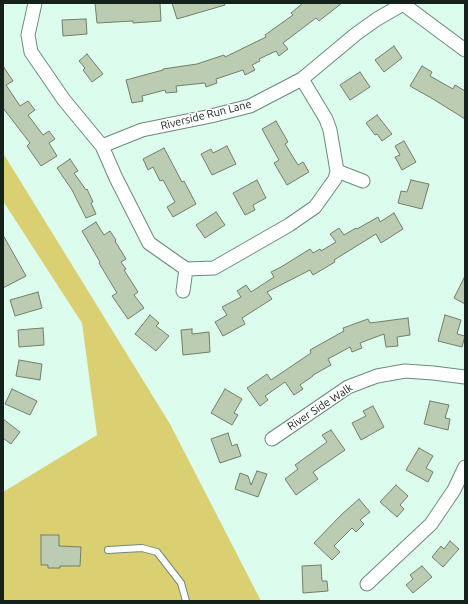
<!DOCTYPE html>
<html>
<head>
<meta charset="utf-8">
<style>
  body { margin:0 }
  #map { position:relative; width:468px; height:604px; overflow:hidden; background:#dcfced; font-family:Ubuntu,sans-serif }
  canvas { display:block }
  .frame { position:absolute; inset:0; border:4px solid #15211b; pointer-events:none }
</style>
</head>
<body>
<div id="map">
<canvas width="468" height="604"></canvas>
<div class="frame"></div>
</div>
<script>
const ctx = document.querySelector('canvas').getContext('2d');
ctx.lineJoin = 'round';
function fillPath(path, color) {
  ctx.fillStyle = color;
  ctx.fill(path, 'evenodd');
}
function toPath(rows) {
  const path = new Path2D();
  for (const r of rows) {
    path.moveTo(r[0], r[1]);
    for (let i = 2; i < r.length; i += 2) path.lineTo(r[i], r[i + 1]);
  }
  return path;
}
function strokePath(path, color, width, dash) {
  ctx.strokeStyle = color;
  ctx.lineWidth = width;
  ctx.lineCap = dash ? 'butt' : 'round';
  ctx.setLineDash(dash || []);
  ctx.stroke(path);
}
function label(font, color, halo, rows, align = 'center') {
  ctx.font = font + ' Ubuntu,sans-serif';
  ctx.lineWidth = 3;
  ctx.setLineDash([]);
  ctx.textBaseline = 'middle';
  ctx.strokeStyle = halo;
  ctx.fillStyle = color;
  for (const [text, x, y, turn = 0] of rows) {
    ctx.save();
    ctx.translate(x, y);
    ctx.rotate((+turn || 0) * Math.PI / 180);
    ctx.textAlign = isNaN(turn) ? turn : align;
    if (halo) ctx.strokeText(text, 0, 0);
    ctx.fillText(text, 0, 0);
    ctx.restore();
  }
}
const green = toPath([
  [3,153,170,424,261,601,3,601,3,492,97,435,82,323,3,201]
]);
const building = toPath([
  [95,3,160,3,161,21,133,23,133,21,97,23,95,3],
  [172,3,224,3,225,5,177,19,172,3],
  [303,3,342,3,319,21,316,18,283,43,288,49,279,56,276,51,259,59,260,61,252,65,255,70,245,75,243,70,216,79,217,83,206,87,205,83,176,86,177,92,166,93,165,90,142,96,143,101,132,103,126,80,163,70,163,69,197,64,224,55,225,57,266,37,265,35,293,15,291,13,303,3],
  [86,19,87,34,63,36,62,20,86,19],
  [394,46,402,58,384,72,375,60,394,46],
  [87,54,103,74,92,82,83,70,85,68,79,61,87,54],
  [3,66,13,81,6,85,20,106,28,101,35,110,28,115,43,135,49,131,55,139,49,143,57,156,41,166,27,146,30,143,3,108,3,66],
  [422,66,432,72,430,76,453,89,455,85,465,91,465,119,433,99,410,86,422,66],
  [360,72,370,87,350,100,340,85,360,72],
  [377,115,392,134,382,141,377,134,375,135,366,123,377,115],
  [276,121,288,142,285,144,298,165,303,162,309,172,287,185,274,163,279,160,262,129,276,121],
  [404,141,416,162,402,170,395,157,400,155,395,146,404,141],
  [227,146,236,164,212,175,201,154,211,149,213,153,227,146],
  [164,148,182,182,184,181,196,204,173,217,167,207,175,202,163,180,160,181,153,167,148,170,143,159,164,148],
  [70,159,78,171,74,173,86,190,87,189,93,202,91,203,96,214,86,218,72,190,57,168,70,159],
  [257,180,266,198,253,205,255,210,245,215,233,193,257,180],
  [411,180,429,184,422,209,398,203,401,191,407,192,411,180],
  [216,212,225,225,205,238,196,225,216,212],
  [394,213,403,229,381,243,376,234,334,260,335,262,313,275,310,270,267,292,272,299,242,318,245,324,223,336,215,322,227,315,222,307,241,297,237,291,246,285,251,292,274,277,271,272,281,267,310,249,313,253,320,249,321,251,336,242,330,234,339,228,344,235,356,228,357,229,378,217,380,222,394,213],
  [96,222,104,235,110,231,116,240,115,241,126,259,121,262,126,269,124,270,138,292,134,295,144,308,128,319,112,296,117,293,99,263,100,262,82,231,96,222],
  [3,235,26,276,3,288,3,235],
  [465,276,465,304,454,298,465,276],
  [38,292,42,308,15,316,10,300,38,292],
  [150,315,159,323,156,326,169,336,156,351,135,334,150,315],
  [445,315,461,320,457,334,465,336,462,347,438,341,445,315],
  [408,318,410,335,397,337,398,346,386,347,384,334,360,343,362,348,352,352,350,347,328,359,331,365,313,375,313,376,300,385,303,389,294,395,285,382,265,396,268,400,260,406,247,388,267,374,271,380,311,353,310,350,344,331,343,328,368,319,370,323,408,318],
  [43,328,44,345,19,347,18,330,43,328],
  [192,329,192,334,209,332,210,352,183,355,181,330,192,329],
  [19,360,42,364,40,380,16,376,19,360],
  [12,389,37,401,30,415,5,404,12,389],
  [225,389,242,399,234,413,238,415,232,425,211,413,225,389],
  [430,401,449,405,445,418,450,419,448,430,424,424,430,401],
  [373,406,384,427,361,440,352,423,366,416,363,411,373,406],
  [3,419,20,432,11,444,3,438,3,419],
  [331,430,345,450,313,472,318,479,296,495,285,479,298,469,295,465,327,442,322,435,331,430],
  [228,433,232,446,237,444,241,456,220,463,211,439,228,433],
  [419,448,433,456,426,468,433,472,428,482,406,470,419,448],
  [257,471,267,474,258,497,235,489,240,473,248,476,251,485,257,471],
  [396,485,408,496,400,505,404,509,397,517,380,502,396,485],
  [359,499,370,512,360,520,364,524,356,532,352,528,334,546,340,552,332,560,314,543,341,515,359,499],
  [41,535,59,535,59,546,81,547,80,566,60,566,60,568,48,568,48,565,41,565,41,535],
  [450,541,459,549,443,567,432,557,441,546,444,549,450,541],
  [321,565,322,581,327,581,328,591,303,593,302,566,321,565],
  [422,566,432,577,413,593,406,585,413,579,410,575,422,566]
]);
const service = toPath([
  [108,550,142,548,157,552,181,583,186,601]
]);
const minor = toPath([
  [35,3,28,35,31,52,64,100,102,146,116,178,149,243,186,269,214,268,289,225,315,207,335,179,337,171,330,130,326,119,302,79],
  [403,4,465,50],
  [102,146,142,130,211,116,250,106,302,79,356,34,377,19,403,4],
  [337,171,363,181],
  [183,291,186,269],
  [272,439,348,387,377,376,405,371,433,373,465,377],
  [367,584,431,524,454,490,465,467]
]);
const streetNames = [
  ["Riverside Run Lane",206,115,-14],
  ["River Side Walk",320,407,-33]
];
fillPath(green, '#dacf71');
fillPath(building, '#bcccb3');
strokePath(building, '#707f68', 1);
strokePath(service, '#6c8a7c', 8);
strokePath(minor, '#6c8a7c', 15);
strokePath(service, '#fff', 6);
strokePath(minor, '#fff', 13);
label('11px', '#15211b', '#fff', streetNames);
</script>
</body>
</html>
